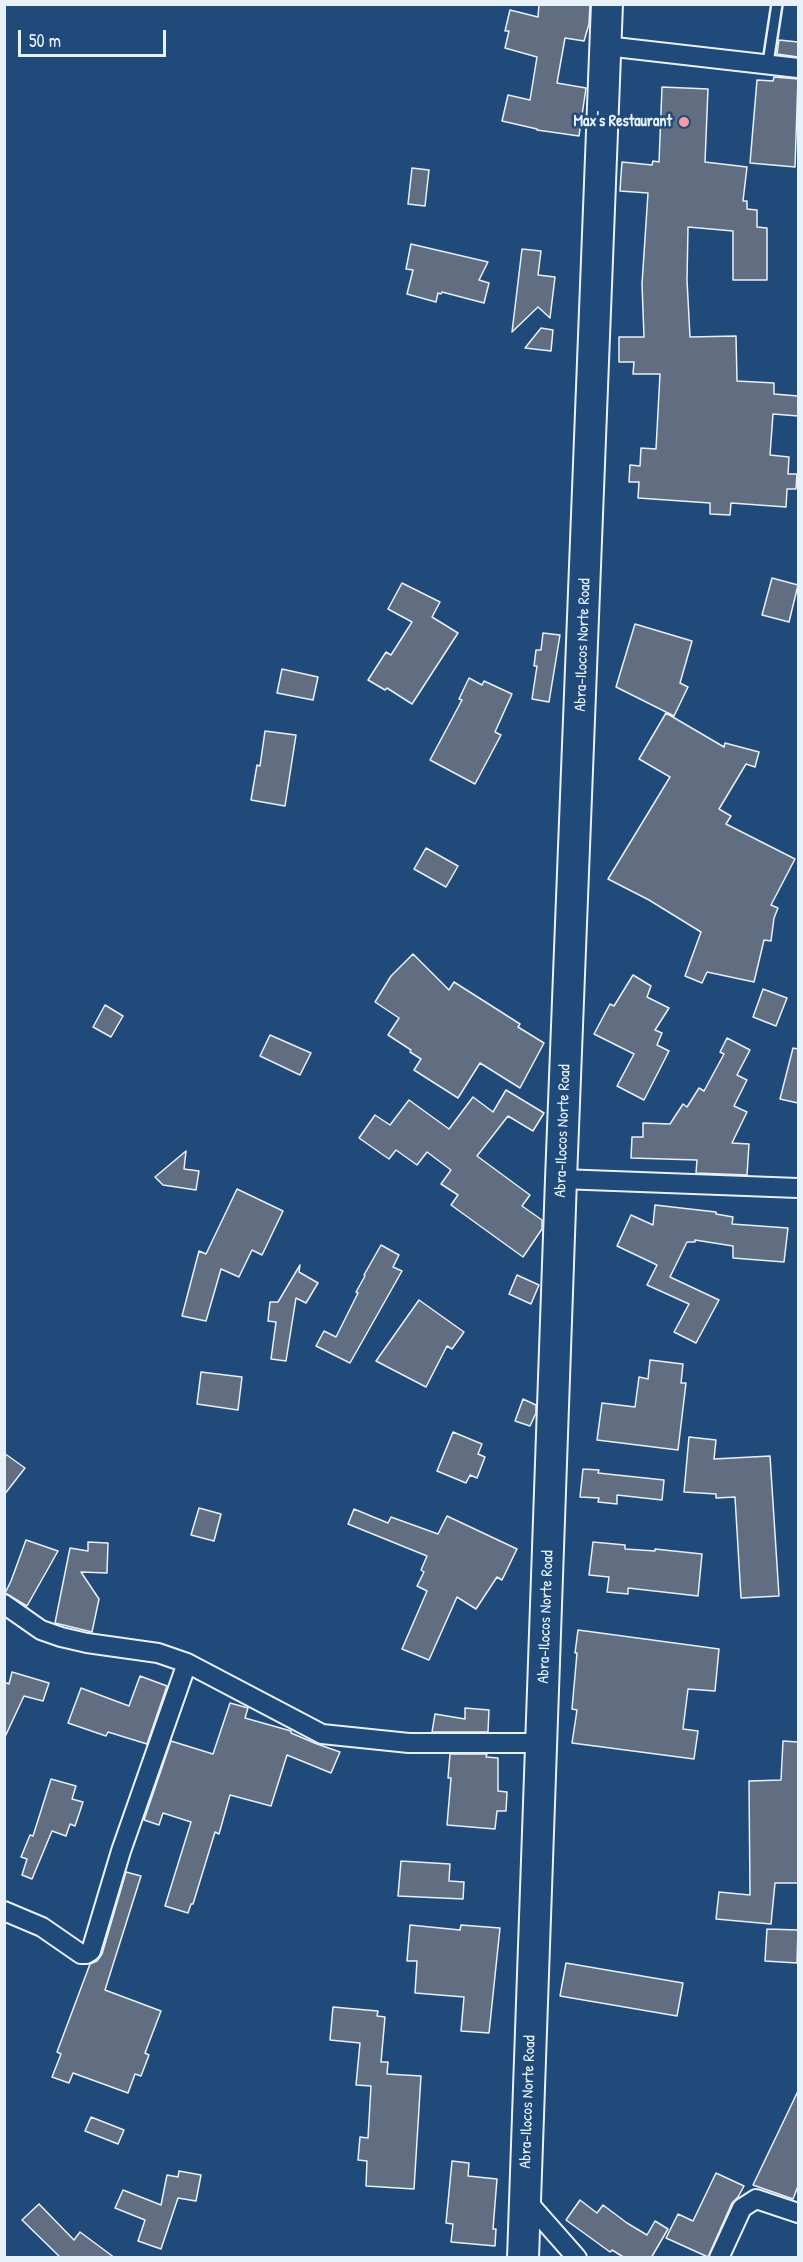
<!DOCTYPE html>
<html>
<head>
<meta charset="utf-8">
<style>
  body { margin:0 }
  #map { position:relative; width:803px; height:2262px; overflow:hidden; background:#1f4a7a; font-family:"Patrick Hand",sans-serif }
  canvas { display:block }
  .frame { position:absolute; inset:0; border:6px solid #e8f1f8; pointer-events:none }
  .scale { position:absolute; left:18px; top:30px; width:148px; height:27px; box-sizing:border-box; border:3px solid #e8f1f8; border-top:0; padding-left:8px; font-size:18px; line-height:21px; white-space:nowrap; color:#e8f1f8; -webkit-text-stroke:4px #1f4a7a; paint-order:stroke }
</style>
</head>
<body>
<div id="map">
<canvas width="803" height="2262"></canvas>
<div class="frame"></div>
<div class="scale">50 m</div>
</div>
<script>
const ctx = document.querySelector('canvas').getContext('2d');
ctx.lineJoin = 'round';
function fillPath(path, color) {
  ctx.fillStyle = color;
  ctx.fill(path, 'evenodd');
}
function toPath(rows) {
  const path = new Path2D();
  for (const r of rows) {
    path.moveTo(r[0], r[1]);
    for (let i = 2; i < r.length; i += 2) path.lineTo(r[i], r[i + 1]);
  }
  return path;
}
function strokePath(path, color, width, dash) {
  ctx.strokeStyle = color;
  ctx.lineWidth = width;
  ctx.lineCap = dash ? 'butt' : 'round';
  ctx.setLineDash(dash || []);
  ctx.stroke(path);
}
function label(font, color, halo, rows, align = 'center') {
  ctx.font = font + ' "Patrick Hand",sans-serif';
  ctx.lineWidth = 5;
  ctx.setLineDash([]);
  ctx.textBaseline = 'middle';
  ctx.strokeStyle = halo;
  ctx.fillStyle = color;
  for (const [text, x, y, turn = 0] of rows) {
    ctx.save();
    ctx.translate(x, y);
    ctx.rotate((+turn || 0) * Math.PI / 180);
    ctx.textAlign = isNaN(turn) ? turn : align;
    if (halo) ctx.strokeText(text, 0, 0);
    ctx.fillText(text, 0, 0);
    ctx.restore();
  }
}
const building = toPath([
  [539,4,590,4,589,24,584,41,565,38,557,83,586,88,579,136,537,130,537,129,502,121,508,95,530,100,537,57,505,48,509,31,505,31,510,10,538,17,539,4],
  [779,40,798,42,798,57,777,54,779,40],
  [774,77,798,79,795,167,750,163,757,80,773,81,774,77],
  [662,87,708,89,705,162,747,167,743,201,747,201,747,209,757,210,757,227,767,228,767,280,733,280,733,231,688,227,687,280,690,337,736,336,737,381,774,383,774,394,798,396,798,416,773,414,770,455,789,457,788,474,797,474,796,489,787,489,786,507,731,503,730,515,710,514,710,503,638,498,639,482,629,482,630,465,640,466,641,448,656,449,660,374,633,374,634,362,619,362,619,337,644,337,642,284,648,193,620,191,621,175,622,162,652,165,653,161,659,162,662,87],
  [412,168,429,170,425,206,408,204,412,168],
  [411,244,488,262,479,280,489,283,484,303,442,292,441,294,438,293,436,302,407,294,413,270,406,269,411,244],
  [522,249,541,251,538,275,555,277,550,318,538,307,512,332,522,249],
  [541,328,553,330,551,351,525,348,541,328],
  [772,578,798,585,789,622,762,615,772,578],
  [402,583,440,602,432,617,458,633,412,704,387,688,385,690,368,680,386,652,391,655,412,622,388,609,402,583],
  [635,624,692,641,680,683,688,687,674,716,616,687,635,624],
  [543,633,560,635,549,702,532,699,537,666,534,666,536,650,541,650,543,633],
  [282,669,318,677,313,700,277,693,282,669],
  [469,678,482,685,484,681,512,694,495,732,501,735,475,784,430,760,462,700,459,699,469,678],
  [666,713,724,747,725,743,759,752,755,767,746,764,719,809,731,816,726,824,795,859,771,905,778,908,774,918,771,941,764,940,754,982,707,972,702,983,685,976,701,932,649,900,608,879,670,777,639,759,666,713],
  [265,731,296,735,285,806,251,800,257,765,260,766,265,731],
  [426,848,458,866,446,887,414,869,426,848],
  [413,954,449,990,454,982,520,1024,518,1027,544,1043,520,1088,480,1063,458,1098,414,1070,421,1059,410,1052,411,1050,388,1035,399,1018,375,1002,391,976,413,954],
  [633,975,651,986,647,997,669,1008,655,1030,662,1033,657,1045,669,1051,644,1100,617,1086,634,1054,594,1034,610,1004,614,1006,633,975],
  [763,989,787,998,776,1026,753,1017,763,989],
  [105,1005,123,1016,111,1037,93,1027,105,1005],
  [270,1035,311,1053,300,1075,260,1056,270,1035],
  [727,1038,750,1050,737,1075,747,1080,734,1106,747,1112,732,1143,749,1144,747,1175,696,1173,697,1160,631,1158,632,1137,643,1137,643,1123,670,1124,683,1104,687,1107,699,1088,704,1091,724,1054,720,1052,727,1038],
  [793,1048,798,1049,798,1103,780,1099,793,1048],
  [506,1090,544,1113,533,1131,508,1116,477,1156,530,1195,522,1206,542,1220,542,1229,523,1257,451,1205,458,1195,441,1184,451,1170,427,1152,417,1165,396,1150,389,1159,359,1138,375,1115,390,1125,409,1100,449,1129,473,1097,493,1112,506,1090],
  [186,1151,184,1169,199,1171,196,1190,163,1185,155,1177,186,1151],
  [237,1189,283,1211,262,1255,252,1250,239,1277,221,1269,206,1321,182,1316,199,1251,206,1254,237,1189],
  [655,1205,716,1212,716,1214,733,1217,732,1224,788,1228,784,1262,733,1258,733,1246,695,1240,695,1242,687,1242,670,1277,719,1300,696,1343,674,1332,689,1304,647,1285,657,1265,617,1246,631,1215,653,1225,655,1205],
  [381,1245,399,1255,393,1267,402,1271,350,1363,316,1346,324,1331,336,1337,358,1293,356,1292,365,1276,364,1275,381,1245],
  [300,1265,299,1272,318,1283,306,1303,296,1298,286,1361,271,1359,276,1322,268,1321,270,1302,278,1302,300,1265],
  [517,1275,539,1285,531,1304,509,1294,517,1275],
  [419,1300,464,1332,452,1349,447,1346,426,1387,376,1361,419,1300],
  [650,1360,683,1364,681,1383,686,1383,678,1450,597,1440,602,1403,635,1407,639,1377,648,1379,650,1360],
  [201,1372,242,1377,238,1410,197,1404,201,1372],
  [523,1399,536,1405,536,1413,530,1426,515,1421,523,1399],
  [453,1432,482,1444,478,1454,485,1457,477,1478,470,1475,466,1483,437,1471,453,1432],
  [689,1437,716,1440,714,1459,770,1456,779,1596,741,1598,735,1497,716,1498,716,1494,684,1492,689,1437],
  [4,1453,25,1468,4,1495,4,1453],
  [583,1469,599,1470,598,1473,664,1480,662,1500,617,1495,617,1504,598,1502,599,1498,580,1497,583,1469],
  [199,1508,221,1514,214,1541,191,1535,199,1508],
  [354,1509,388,1523,391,1517,438,1534,447,1516,517,1549,502,1580,497,1577,476,1609,457,1597,429,1660,402,1649,427,1591,417,1586,424,1572,421,1570,427,1556,348,1524,354,1509],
  [26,1540,58,1551,27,1606,5,1593,11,1581,26,1540],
  [88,1542,108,1543,107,1573,81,1572,99,1599,92,1632,55,1623,70,1548,88,1551,88,1542],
  [593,1542,625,1545,625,1549,655,1551,655,1549,702,1554,698,1596,628,1588,628,1594,607,1592,609,1577,589,1575,593,1542],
  [578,1630,719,1649,715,1691,688,1689,683,1729,698,1731,694,1759,572,1743,577,1710,572,1709,577,1653,575,1653,578,1630],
  [12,1672,49,1683,43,1701,24,1696,4,1739,4,1682,9,1684,12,1672],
  [140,1676,167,1686,147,1744,108,1732,106,1736,68,1723,81,1688,129,1706,140,1676],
  [230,1703,248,1708,245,1718,291,1731,291,1733,317,1744,340,1752,331,1773,287,1755,271,1806,230,1795,219,1834,215,1832,193,1904,191,1904,188,1913,165,1906,191,1822,163,1813,159,1825,144,1820,171,1741,213,1754,230,1703],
  [465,1708,489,1710,488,1732,432,1732,435,1714,465,1719,465,1708],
  [783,1741,798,1742,798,1883,775,1883,771,1924,716,1919,719,1892,750,1895,749,1781,781,1780,783,1741],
  [450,1754,487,1754,486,1757,498,1758,498,1791,507,1792,506,1811,497,1811,495,1829,447,1825,451,1778,448,1778,450,1754],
  [51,1779,76,1786,72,1799,83,1802,75,1826,70,1824,66,1836,52,1831,32,1879,22,1875,27,1859,21,1857,30,1835,33,1836,51,1779],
  [401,1861,450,1864,449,1881,464,1882,463,1899,398,1896,401,1861],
  [126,1872,141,1876,105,1990,161,2011,145,2053,149,2055,141,2076,135,2074,128,2093,73,2073,69,2083,52,2077,61,2054,57,2052,90,1964,97,1961,102,1954,126,1872],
  [410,1925,460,1930,461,1925,500,1928,489,2033,461,2031,464,1997,415,1993,417,1961,407,1961,410,1925],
  [767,1929,798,1930,797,1963,765,1961,767,1929],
  [566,1963,683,1983,677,2016,560,1996,566,1963],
  [333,2007,378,2011,377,2016,385,2017,381,2062,388,2062,387,2074,421,2076,414,2189,366,2186,367,2161,358,2160,360,2137,368,2138,371,2086,356,2085,360,2043,330,2040,333,2007],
  [798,2091,798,2186,793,2199,753,2185,798,2091],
  [91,2117,124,2130,118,2144,85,2131,91,2117],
  [452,2161,469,2163,468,2176,497,2179,493,2229,496,2229,495,2246,451,2242,453,2224,446,2223,452,2161],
  [179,2171,201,2175,196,2201,178,2198,161,2249,138,2241,145,2220,115,2208,123,2190,161,2205,167,2175,178,2177,179,2171],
  [716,2173,744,2186,738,2197,732,2203,708,2257,666,2238,678,2214,693,2221,716,2173],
  [580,2200,597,2213,603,2205,627,2223,647,2235,655,2221,668,2229,651,2258,625,2258,612,2250,610,2252,566,2220,580,2200],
  [39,2204,74,2240,80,2232,115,2258,61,2258,22,2220,39,2204]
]);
const service = toPath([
  [768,63,777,4]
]);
const minor = toPath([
  [606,46,798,68],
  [561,1179,798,1188],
  [4,1604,41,1630,61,1637,87,1643,158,1653,187,1663,322,1734,409,1743,541,1743],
  [4,1911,42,1927,81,1954,86,1954,91,1951,121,1851,187,1663],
  [525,2199,577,2258],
  [719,2258,742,2208,756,2199,798,2213]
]);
const primary = toPath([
  [523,2258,561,1179,607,4]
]);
const markers = [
  [684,122,6,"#ff9aa2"]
];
const poiNames = [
  ["Max's Restaurant",672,122]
];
const streetNames = [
  ["Abra-Ilocos Norte Road",583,645,-88],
  ["Abra-Ilocos Norte Road",563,1131,-88],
  ["Abra-Ilocos Norte Road",546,1617,-88],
  ["Abra-Ilocos Norte Road",528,2102,-88]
];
fillPath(building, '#616d81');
strokePath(building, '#e8f1f8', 1.5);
strokePath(service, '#e8f1f8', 14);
strokePath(minor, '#e8f1f8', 22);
strokePath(primary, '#e8f1f8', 34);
strokePath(service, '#1f4a7a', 9);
strokePath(minor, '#1f4a7a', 18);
strokePath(primary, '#1f4a7a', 30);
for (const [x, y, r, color] of markers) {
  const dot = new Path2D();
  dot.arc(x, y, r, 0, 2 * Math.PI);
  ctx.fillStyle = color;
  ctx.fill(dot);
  strokePath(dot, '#1f4a7a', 2);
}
label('bold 16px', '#e8f1f8', '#1f4a7a', poiNames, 'right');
label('16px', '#e8f1f8', '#1f4a7a', streetNames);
</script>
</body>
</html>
